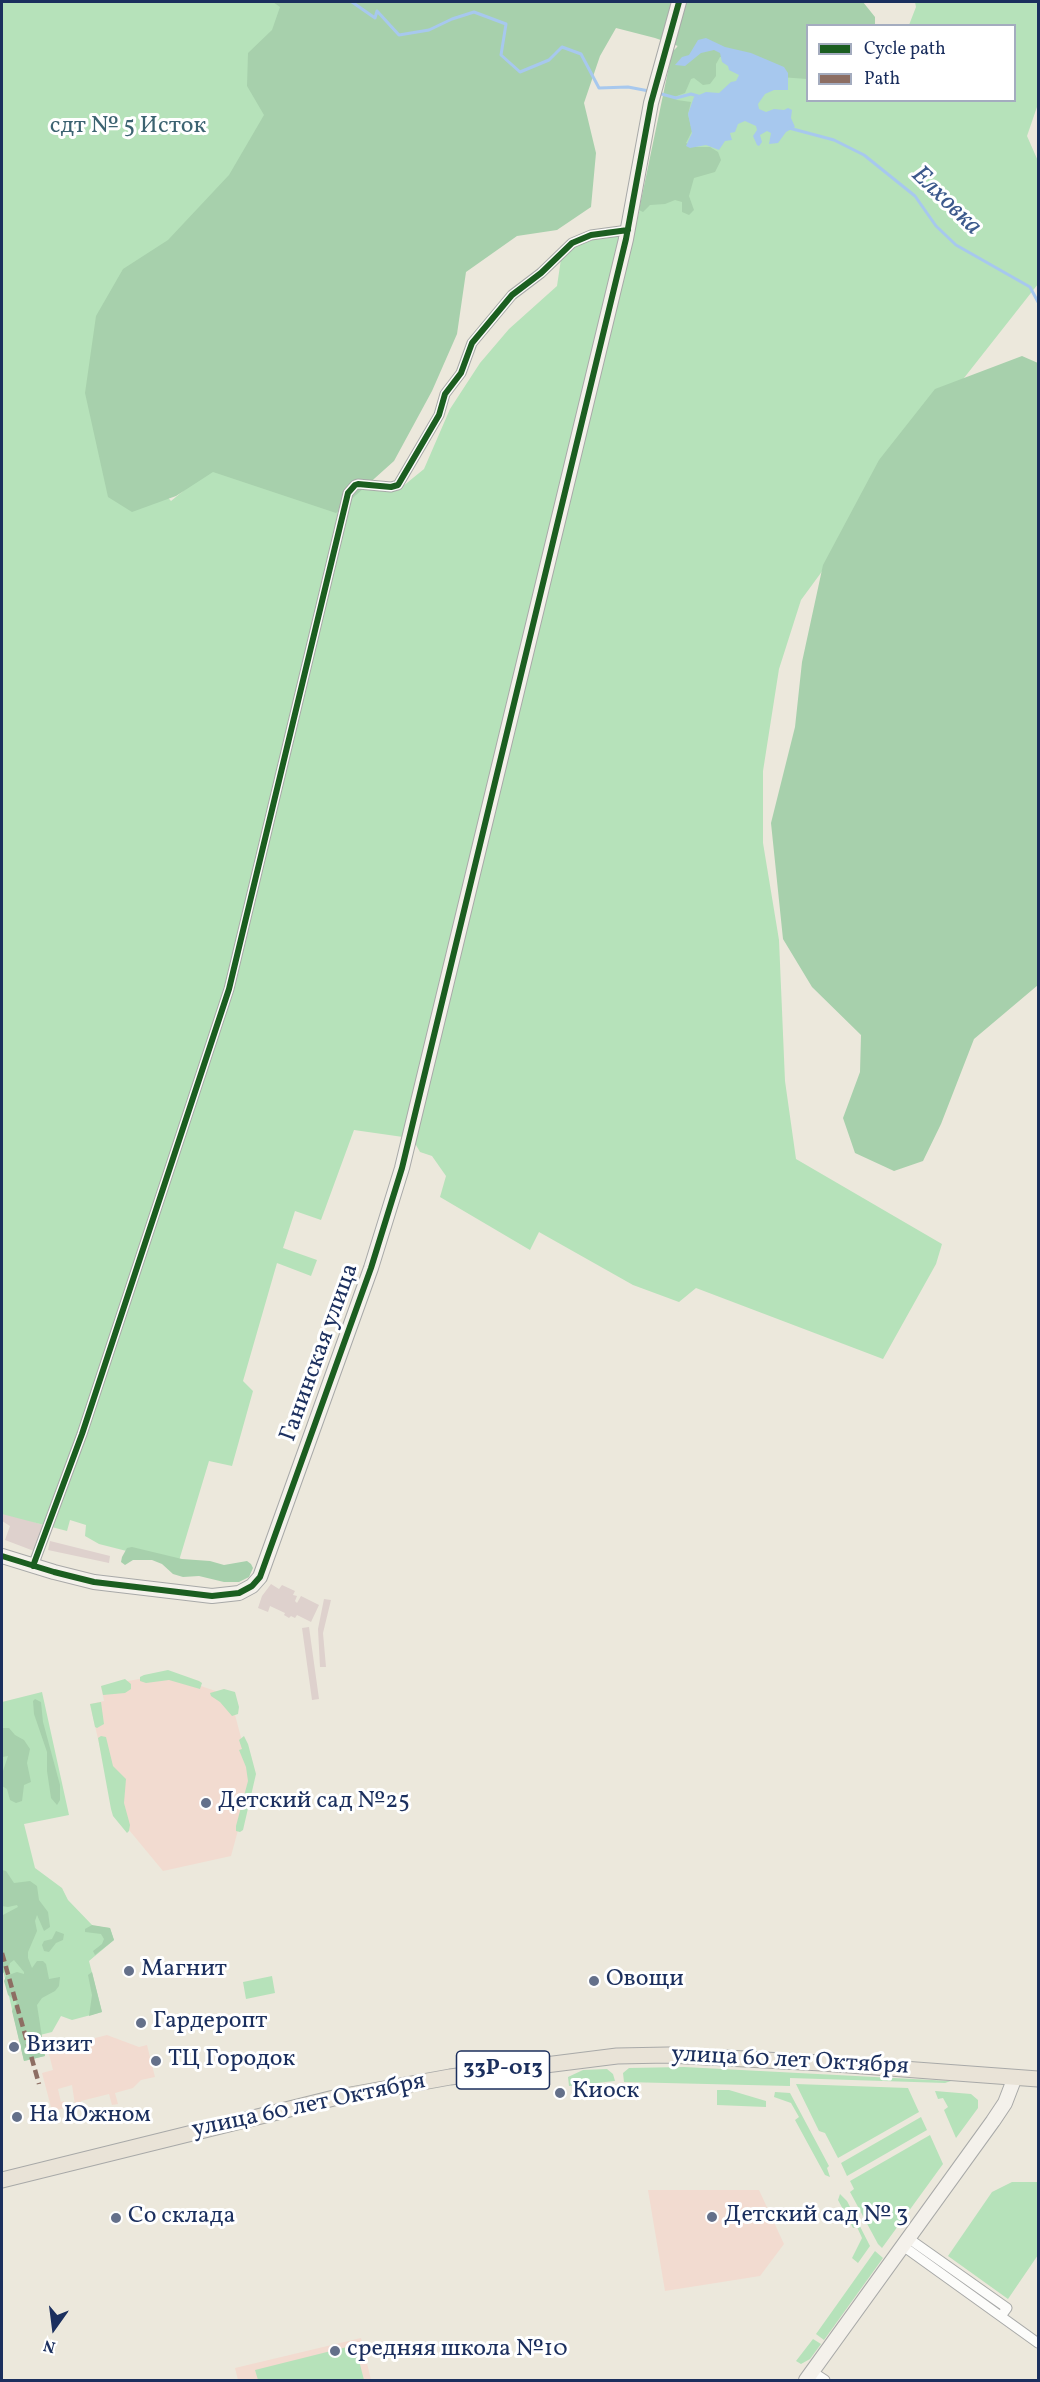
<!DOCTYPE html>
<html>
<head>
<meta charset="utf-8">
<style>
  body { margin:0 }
  #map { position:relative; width:1040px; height:2382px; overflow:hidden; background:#ece8dc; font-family:Vollkorn,serif }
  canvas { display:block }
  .frame { position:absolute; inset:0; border:3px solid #1b2f5e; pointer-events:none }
  .legend { position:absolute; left:806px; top:24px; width:210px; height:78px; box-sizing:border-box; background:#fff; border:2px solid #a4acbf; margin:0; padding:8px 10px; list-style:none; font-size:18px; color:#1b2f5e }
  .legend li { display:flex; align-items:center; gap:12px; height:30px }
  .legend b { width:30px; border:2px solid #a4acbf }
  .north { position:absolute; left:24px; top:2298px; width:60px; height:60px; -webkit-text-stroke:4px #fff; paint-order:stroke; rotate:194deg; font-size:16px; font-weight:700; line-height:24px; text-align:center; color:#1b2f5e }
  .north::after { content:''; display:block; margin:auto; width:21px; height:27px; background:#1b2f5e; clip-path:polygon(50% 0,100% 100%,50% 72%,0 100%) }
</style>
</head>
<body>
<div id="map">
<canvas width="1040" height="2382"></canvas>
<div class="frame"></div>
<ul class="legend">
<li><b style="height:8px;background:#1b5e20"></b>Cycle path</li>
<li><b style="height:8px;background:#8d6e63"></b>Path</li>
</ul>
<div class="north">N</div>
</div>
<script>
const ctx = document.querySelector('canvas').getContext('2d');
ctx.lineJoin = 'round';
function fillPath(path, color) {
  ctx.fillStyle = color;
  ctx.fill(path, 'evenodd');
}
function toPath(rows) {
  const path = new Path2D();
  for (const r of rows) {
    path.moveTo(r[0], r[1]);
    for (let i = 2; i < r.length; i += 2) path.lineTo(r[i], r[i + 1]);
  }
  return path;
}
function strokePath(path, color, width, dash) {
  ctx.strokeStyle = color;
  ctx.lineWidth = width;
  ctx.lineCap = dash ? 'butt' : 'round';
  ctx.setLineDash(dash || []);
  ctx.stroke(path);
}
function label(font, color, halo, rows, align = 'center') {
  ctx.font = font + ' Vollkorn,serif';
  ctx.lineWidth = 6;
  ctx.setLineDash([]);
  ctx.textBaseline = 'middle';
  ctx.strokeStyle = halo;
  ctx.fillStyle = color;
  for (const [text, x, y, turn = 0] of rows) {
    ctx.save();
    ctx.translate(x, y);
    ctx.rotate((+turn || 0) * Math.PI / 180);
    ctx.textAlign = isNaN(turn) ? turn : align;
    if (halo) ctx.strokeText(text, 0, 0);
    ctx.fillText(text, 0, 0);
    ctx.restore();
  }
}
const built = toPath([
  [166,1674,230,1696,252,1779,231,1856,163,1871,115,1813,90,1704,104,1701,101,1686],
  [107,2035,139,2047,147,2045,155,2077,141,2080,133,2088,115,2093,118,2104,112,2105,109,2094,81,2101,81,2103,75,2105,72,2085,58,2089,61,2102,64,2101,66,2108,52,2111,42,2073,53,2070,48,2050],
  [648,2190,759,2190,784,2244,760,2276,665,2291],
  [361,2338,371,2380,238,2380,235,2368]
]);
const industrial = toPath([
  [2,1513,7,1513,43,1525,34,1551,5,1540,10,1526,2,1521],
  [50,1541,110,1556,109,1563,48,1550],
  [271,1584,279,1589,282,1585,295,1591,293,1595,297,1596,295,1601,297,1603,301,1596,319,1605,311,1622,297,1615,295,1618,291,1616,289,1618,284,1615,285,1613,270,1606,268,1612,258,1608,262,1596],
  [324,1599,331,1600,323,1633,326,1667,320,1667,318,1629],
  [309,1627,319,1699,312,1700,302,1628]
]);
const green = toPath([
  [2,2,296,2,305,7,154,482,171,501,262,426,339,484,397,491,424,469,450,409,480,363,509,329,557,286,561,259,586,237,634,234,682,26,807,70,808,100,1014,100,1014,26,909,25,916,7,915,2,1038,2,1038,104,1027,136,1038,161,1038,284,964,378,801,600,779,669,763,771,763,843,779,940,785,1081,796,1159,942,1244,936,1264,883,1359,696,1288,679,1302,633,1285,539,1232,530,1250,440,1197,446,1176,432,1156,420,1152,416,1145,403,1137,354,1130,321,1220,295,1211,283,1248,317,1260,311,1276,277,1263,243,1381,253,1391,232,1466,209,1461,178,1564,99,1544,85,1536,86,1525,70,1520,67,1531,2,1514],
  [168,1670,199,1681,202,1683,200,1689,169,1680,146,1683,140,1681,140,1677,144,1675],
  [125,1679,131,1684,131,1689,125,1693,103,1695,101,1686],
  [224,1689,235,1692,239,1707,238,1714,232,1716,220,1702,211,1696,210,1693],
  [42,1692,69,1815,24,1824,35,1868,62,1888,68,1900,93,1926,110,1928,114,1940,89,1961,102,2012,72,2020,61,2016,52,2032,40,2035,45,2056,24,2061,2,1966,2,1702],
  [101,1702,104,1724,97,1728,95,1727,90,1704],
  [101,1736,106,1737,113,1766,126,1779,124,1803,130,1825,129,1831,127,1833,113,1816,111,1809,98,1738],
  [244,1736,248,1744,256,1774,243,1830,240,1832,236,1831,236,1826,248,1781,246,1767,239,1750,242,1749,239,1740],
  [272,1976,275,1993,246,1999,243,1982],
  [684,2067,951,2081,945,2083,790,2078,790,2086,624,2082,623,2073,629,2068],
  [607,2069,613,2074,615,2081,569,2086,568,2077,583,2070],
  [796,2084,908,2088,919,2112,838,2158,825,2133,819,2131],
  [717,2090,729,2090,766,2101,766,2107,717,2105],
  [935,2091,971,2094,978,2100,978,2108,956,2138,944,2110,948,2107,943,2098,938,2099],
  [775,2092,790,2093,829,2166,827,2168,830,2177,825,2175,795,2120,799,2117,791,2103,774,2097],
  [921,2117,927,2130,847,2176,841,2163],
  [930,2135,943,2164,882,2248,878,2244,850,2192,854,2189,850,2181],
  [1012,2182,1038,2182,1038,2255,1008,2299,948,2256,992,2192],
  [840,2194,847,2201,870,2246,858,2263,852,2258,862,2238,857,2227,853,2228,838,2200],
  [875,2251,883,2258,824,2340,816,2334],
  [813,2339,821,2344,810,2359,801,2364,796,2361],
  [355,2345,364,2380,258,2380,255,2370]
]);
const forest = toPath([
  [273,2,863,2,875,17,875,25,808,26,807,79,780,77,745,58,720,57,716,64,716,76,710,84,703,85,694,78,691,79,685,93,674,97,677,100,691,102,688,114,692,131,686,143,695,147,710,147,718,152,721,160,715,172,694,178,689,196,694,210,689,215,682,212,682,202,675,200,665,204,650,205,643,212,639,210,672,52,678,46,655,38,616,28,600,56,584,103,596,153,591,207,557,230,517,236,466,272,457,334,432,391,394,461,336,513,213,472,176,496,132,512,108,497,85,393,96,316,123,269,168,240,229,175,264,115,247,86,248,53,272,30,280,7],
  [1022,356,1038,363,1038,985,974,1039,941,1124,923,1161,894,1171,855,1153,843,1118,860,1072,861,1035,812,987,783,939,771,823,795,727,802,662,823,565,879,460,935,389],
  [132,1547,182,1559,210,1561,224,1565,247,1561,251,1564,253,1568,249,1577,239,1582,224,1582,199,1576,183,1577,173,1574,162,1564,152,1560,133,1560,125,1565,121,1562,122,1557,127,1548],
  [35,1699,41,1702,43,1722,60,1785,60,1800,57,1805,51,1798,47,1771,47,1752,34,1714,33,1701],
  [2,1728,9,1728,15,1735,24,1740,30,1749,27,1763,31,1782,24,1785,22,1801,16,1803,10,1800,7,1789,2,1786,2,1774,8,1756,2,1757],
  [2,1870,6,1871,14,1883,30,1881,37,1886,39,1900,48,1912,50,1927,44,1931,37,1915,35,1921,37,1931,28,1952,28,1958,32,1968,37,1961,43,1961,46,1964,49,1979,60,1977,59,1986,55,1991,42,1998,37,2005,45,2056,24,2061,12,2011,17,2002,8,1995,4,1981,6,1976,17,1972,24,1974,24,1972,14,1960,10,1963,8,1970,3,1973,2,1972,3,1915,18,1907,17,1905,8,1907,2,1906],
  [92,1925,110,1928,114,1940,95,1955,93,1951,102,1944,104,1939,101,1934,85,1932,85,1929],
  [56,1931,64,1934,63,1940,56,1943,49,1952,44,1951,42,1945,44,1941,52,1939],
  [92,1972,102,2012,89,2016,92,1995,88,1975]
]);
const water = toPath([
  [706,38,725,47,751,53,784,67,788,73,788,90,774,90,765,94,758,104,759,109,766,112,774,109,784,110,788,108,792,110,791,118,795,127,786,132,778,143,769,144,771,133,767,131,760,135,762,142,759,146,757,145,753,136,757,130,756,126,745,121,738,124,735,132,730,133,732,140,725,141,719,150,706,145,690,148,686,146,692,133,688,114,694,97,706,92,719,93,731,82,736,81,739,75,729,70,728,66,722,62,720,53,714,50,701,53,685,66,675,65,682,57,689,55,698,40]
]);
const stream = toPath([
  [352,2,375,18,377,11,399,35,429,30,452,19,474,12,506,24,501,55,520,72,549,60,562,47,581,54,599,88,628,87,649,91],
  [658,93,676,98,691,94,698,96],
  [789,128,834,140,864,155,915,196,936,226,956,245,1030,287,1038,302]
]);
const street = toPath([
  [33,1566,82,1434,229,989,348,493,355,485,358,484,391,487,398,485,439,415,445,394,461,373,472,343,512,295,541,273,572,243,591,235,628,230],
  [908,2238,1007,2308,1001,2316],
  [903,2246,1038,2343],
  [813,2372,825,2380]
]);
const secondary = toPath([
  [2,1556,54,1572,94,1582,212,1596,239,1593,252,1586,260,1577,371,1268,402,1168,626,239,651,103,679,2],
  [806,2380,993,2121,1005,2103,1015,2077]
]);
const primary = toPath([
  [2,2180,334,2098,450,2077,617,2056,668,2055,822,2063,1038,2079]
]);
const quiet = toPath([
  [2,1953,39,2084]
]);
const cycleway = toPath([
  [2,1556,54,1572,94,1582,212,1596,239,1593,252,1586,260,1577,371,1268,402,1168,626,239,651,103,679,2],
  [33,1566,82,1434,229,989,348,493,355,485,358,484,391,487,398,485,439,415,445,394,461,373,472,343,512,295,541,273,572,243,591,235,628,230]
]);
const markers = [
  [206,1803,6,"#64708a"],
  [129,1971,6,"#64708a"],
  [594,1981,6,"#64708a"],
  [141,2023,6,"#64708a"],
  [14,2047,6,"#64708a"],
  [156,2061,6,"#64708a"],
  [560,2093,6,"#64708a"],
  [17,2117,6,"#64708a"],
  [712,2217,6,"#64708a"],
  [116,2218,6,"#64708a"],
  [335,2351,6,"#64708a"]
];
const shields = [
  [503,2070,93]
];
const shieldNames = [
  ["33Р-013",503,2070]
];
const parkNames = [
  ["сдт № 5 Исток",128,128]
];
const streetNames = [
  ["Ганинская улица",321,1353,-70],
  ["улица 60 лет Октября",790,2062,3],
  ["улица 60 лет Октября",309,2107,-12]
];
const poiNames = [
  ["Детский сад №25",218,1803],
  ["Магнит",141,1971],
  ["Овощи",606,1981],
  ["Гардеропт",153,2023],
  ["Визит",26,2047],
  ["ТЦ Городок",168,2061],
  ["Киоск",572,2093],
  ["На Южном",29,2117],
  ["Детский сад № 3",724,2217],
  ["Со склада",128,2218],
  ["средняя школа №10",347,2351]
];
const waterNames = [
  ["Елховка",945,202,44]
];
fillPath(built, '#f2dbd0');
fillPath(industrial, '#ded1cd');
fillPath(green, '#b6e2ba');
fillPath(forest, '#a7d0ac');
fillPath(water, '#a7c8ee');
strokePath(stream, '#a7c8ee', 3);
strokePath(street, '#a8a9a8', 11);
strokePath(secondary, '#a8a9a8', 16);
strokePath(primary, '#a8a9a8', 17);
strokePath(street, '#fcfcfa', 9);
strokePath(secondary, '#f4f1eb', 14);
strokePath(primary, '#e9e3d7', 15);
strokePath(quiet, '#8d6e63', 4.5, [9, 4.5]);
strokePath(cycleway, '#1b5e20', 6);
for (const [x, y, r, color] of markers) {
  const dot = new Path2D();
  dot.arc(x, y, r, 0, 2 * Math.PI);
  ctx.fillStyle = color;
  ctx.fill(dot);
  strokePath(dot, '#fff', 2);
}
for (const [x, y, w] of shields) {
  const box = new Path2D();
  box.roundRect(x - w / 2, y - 19, w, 38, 4.5);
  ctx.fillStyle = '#fff';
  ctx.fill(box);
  strokePath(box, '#1b2f5e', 1.5);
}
label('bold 22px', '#1b2f5e', null, shieldNames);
label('24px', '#3c6371', '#fff', parkNames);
label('24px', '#1b2f5e', '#fff', streetNames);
label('24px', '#1b2f5e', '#fff', poiNames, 'left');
label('italic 26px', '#3c598c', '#fff', waterNames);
</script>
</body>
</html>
